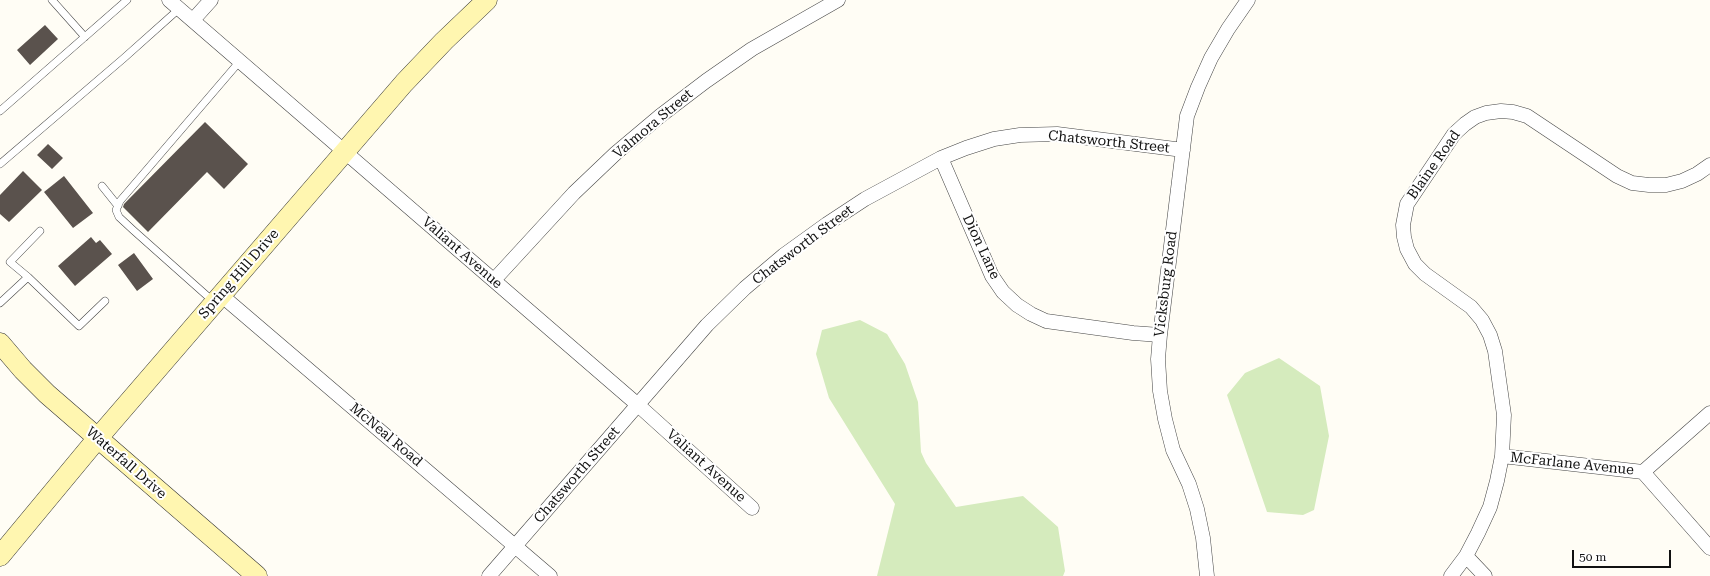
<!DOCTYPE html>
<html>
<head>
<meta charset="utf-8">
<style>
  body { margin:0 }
  #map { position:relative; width:1710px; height:576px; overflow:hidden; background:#fffdf5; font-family:"Roboto Serif",serif }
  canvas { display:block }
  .scale { position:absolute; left:1572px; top:550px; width:99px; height:18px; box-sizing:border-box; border:2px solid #111; border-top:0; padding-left:5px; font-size:12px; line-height:14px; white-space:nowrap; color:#111; -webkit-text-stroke:3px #fff; paint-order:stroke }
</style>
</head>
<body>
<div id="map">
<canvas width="1710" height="576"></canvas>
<div class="scale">50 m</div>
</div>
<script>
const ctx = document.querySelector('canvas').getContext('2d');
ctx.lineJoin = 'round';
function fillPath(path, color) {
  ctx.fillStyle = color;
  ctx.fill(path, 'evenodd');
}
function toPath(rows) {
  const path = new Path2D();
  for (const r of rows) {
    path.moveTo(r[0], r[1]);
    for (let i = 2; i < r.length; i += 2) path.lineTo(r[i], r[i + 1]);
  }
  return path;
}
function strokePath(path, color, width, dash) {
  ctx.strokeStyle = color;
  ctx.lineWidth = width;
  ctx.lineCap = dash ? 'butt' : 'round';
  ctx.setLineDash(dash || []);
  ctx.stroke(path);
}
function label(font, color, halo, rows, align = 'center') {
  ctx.font = font + ' "Roboto Serif",serif';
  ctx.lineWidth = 4;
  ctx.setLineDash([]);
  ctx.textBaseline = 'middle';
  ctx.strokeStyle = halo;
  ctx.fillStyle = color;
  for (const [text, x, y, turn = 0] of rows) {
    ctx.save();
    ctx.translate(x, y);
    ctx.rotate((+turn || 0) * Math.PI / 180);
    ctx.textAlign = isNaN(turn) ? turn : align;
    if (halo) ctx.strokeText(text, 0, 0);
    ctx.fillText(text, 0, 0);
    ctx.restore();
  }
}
const green = toPath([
  [860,320,887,334,905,364,918,402,921,452,926,463,956,507,1023,496,1058,527,1065,571,1063,576,877,576,895,504,829,398,816,354,822,330],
  [1279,358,1320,386,1329,436,1314,510,1303,515,1267,512,1227,395,1245,373]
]);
const building = toPath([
  [45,25,58,39,30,65,17,50],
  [205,122,248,164,224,189,207,172,148,232,123,207,124,204],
  [48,144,63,158,52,169,37,155],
  [23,171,42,190,9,222,0,214,0,195],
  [64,176,93,213,73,228,44,192],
  [91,237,96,243,100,240,112,254,75,286,58,266],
  [134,253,153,279,137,291,118,265]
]);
const lane = toPath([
  [52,0,85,37],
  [0,111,127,0],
  [0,164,124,58,180,8],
  [102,186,118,206],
  [40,231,10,262,28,277,79,326,105,301],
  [214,302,133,230,119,217,116,210,120,201,240,61],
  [0,303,28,277]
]);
const street = toPath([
  [169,0,638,405,752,508],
  [193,20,211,0],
  [941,158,992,276,1003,292,1017,305,1031,314,1046,321,1133,333,1160,335],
  [494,280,574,193,616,153,660,116,706,81,752,49,838,0],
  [221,295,550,576],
  [1502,456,1643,472],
  [1643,472,1710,548],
  [1643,472,1710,413],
  [1466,556,1485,576],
  [489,576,707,325,745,288,784,255,827,224,865,199,941,158,966,148,994,139,1020,135,1057,134,1183,150],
  [1207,576,1203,538,1197,509,1189,484,1173,450,1165,419,1160,391,1158,359,1160,335,1187,116,1198,87,1211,58,1228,29,1248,0],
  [1451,576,1466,556,1478,533,1490,507,1497,481,1502,456,1504,415,1495,351,1490,335,1482,320,1471,307,1425,274,1415,264,1407,249,1404,237,1403,225,1407,204,1454,134,1465,124,1475,117,1486,113,1501,111,1513,112,1527,116,1617,176,1632,183,1649,185,1666,185,1682,181,1697,174,1710,165]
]);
const secondary = toPath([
  [0,343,23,370,47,394,257,576],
  [0,556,97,439,404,83,444,41,487,0]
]);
const streetNames = [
  ["Valmora Street",653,124,-40],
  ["Chatsworth Street",1109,142,6],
  ["Blaine Road",1434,165,-55],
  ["Chatsworth Street",803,245,-37],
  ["Dion Lane",981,247,65],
  ["Valiant Avenue",462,253,41],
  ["Spring Hill Drive",239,274,-49],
  ["Vicksburg Road",1166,284,-83],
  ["McNeal Road",386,435,40],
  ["Waterfall Drive",126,463,41],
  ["McFarlane Avenue",1572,464,6],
  ["Valiant Avenue",706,466,42],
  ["Chatsworth Street",577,475,-49]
];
fillPath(green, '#d5ebbd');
fillPath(building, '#5a524d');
strokePath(lane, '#444', 8);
strokePath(street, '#444', 15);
strokePath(secondary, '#333', 21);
strokePath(lane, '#fff', 7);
strokePath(street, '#fff', 14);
strokePath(secondary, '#fff6b0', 20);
label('14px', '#111', '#fff', streetNames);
</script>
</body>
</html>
